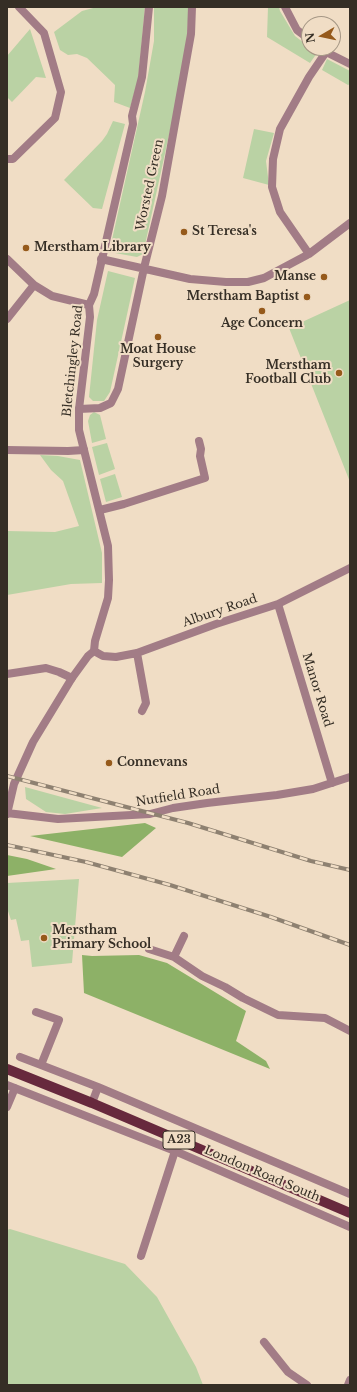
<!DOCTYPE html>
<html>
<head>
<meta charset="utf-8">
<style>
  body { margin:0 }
  #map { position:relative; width:357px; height:1392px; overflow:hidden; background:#f0ddc5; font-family:"Libre Baskerville",serif }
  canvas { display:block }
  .frame { position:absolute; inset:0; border:8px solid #352e25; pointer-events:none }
  .north { position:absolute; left:301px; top:16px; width:40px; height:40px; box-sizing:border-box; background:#f0ddc5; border:1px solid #a59785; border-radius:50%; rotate:261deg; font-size:11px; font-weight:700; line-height:16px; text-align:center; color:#352e25 }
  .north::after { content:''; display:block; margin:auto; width:14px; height:18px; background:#965a1b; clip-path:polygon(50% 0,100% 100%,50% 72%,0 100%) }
</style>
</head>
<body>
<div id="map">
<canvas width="357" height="1392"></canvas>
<div class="frame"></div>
<div class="north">N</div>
</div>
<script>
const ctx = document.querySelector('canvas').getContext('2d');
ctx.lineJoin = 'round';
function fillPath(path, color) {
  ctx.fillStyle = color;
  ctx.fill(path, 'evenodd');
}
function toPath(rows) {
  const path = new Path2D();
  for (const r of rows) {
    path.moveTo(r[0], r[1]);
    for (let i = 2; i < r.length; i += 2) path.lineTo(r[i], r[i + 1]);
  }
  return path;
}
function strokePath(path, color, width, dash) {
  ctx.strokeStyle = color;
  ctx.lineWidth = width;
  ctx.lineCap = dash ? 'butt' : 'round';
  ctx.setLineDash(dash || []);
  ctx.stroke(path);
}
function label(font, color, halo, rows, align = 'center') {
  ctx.font = font + ' "Libre Baskerville",serif';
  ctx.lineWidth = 4;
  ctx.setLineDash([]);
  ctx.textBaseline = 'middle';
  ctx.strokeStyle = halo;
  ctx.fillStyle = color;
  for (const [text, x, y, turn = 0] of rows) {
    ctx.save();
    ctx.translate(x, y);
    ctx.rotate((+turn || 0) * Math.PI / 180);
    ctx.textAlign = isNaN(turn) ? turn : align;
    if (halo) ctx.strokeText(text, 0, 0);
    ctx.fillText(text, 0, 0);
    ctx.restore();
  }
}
const green = toPath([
  [97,7,145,7,138,80,130,108,114,102,115,85,87,58,77,54,68,55,60,50,54,32,82,11],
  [154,7,189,7,185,62,143,254,137,257,115,253,111,244,145,92,154,41],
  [268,7,279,7,280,11,295,36,317,53,310,63,267,37],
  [30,29,46,78,36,77,12,102,7,97,7,56],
  [327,59,350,71,350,84,348,85,322,70],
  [113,121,125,124,102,209,93,208,64,180,102,141,107,134],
  [254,129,274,133,266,161,269,185,243,178],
  [108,271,135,278,110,392,104,401,93,401,89,397,97,320],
  [350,300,350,482,289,328],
  [94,412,100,415,106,439,92,443,88,421,90,415],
  [107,443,115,469,99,475,92,447],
  [40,455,58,456,80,460,102,553,102,583,71,584,7,595,7,531,55,532,79,526,63,481,51,470],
  [115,474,122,497,106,502,100,479],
  [25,787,102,808,65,814,46,812,26,799],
  [79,879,72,963,32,967,29,940,21,941,16,919,11,920,7,908,7,883],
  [10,1229,125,1264,157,1297,196,1367,203,1385,7,1385,7,1230]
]);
const forest = toPath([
  [145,823,156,828,122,857,30,836],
  [7,855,27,859,56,869,7,876],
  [82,955,92,956,139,955,167,963,246,1011,236,1041,266,1061,270,1069,84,993]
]);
const minor = toPath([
  [285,7,297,30,309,39],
  [321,48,326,52,350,64],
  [7,159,13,159,55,118,61,92,44,33,19,7],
  [309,254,280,212,272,187,273,159,280,129,309,77,326,52],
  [7,259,34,285,52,296,89,305],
  [101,259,190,279,226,282,248,282,264,278,309,254,350,223],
  [7,319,34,285],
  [79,409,100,408,111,403,118,389,144,268,162,196,191,34,192,7],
  [7,450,68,451,84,450],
  [100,510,124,504,205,478,200,456,201,449,199,441],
  [278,604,332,783],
  [94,651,103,656,116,657,137,653,216,624,278,604,350,568],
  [137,653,146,703,142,711],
  [7,674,46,668,59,672,72,678],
  [149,949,174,957,202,976,225,987,243,998,278,1015,325,1018,350,1031],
  [174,957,184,936],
  [36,1012,59,1020,41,1065,98,1087],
  [20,1057,41,1065],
  [7,1085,175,1151,350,1227],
  [92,1103,98,1087,350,1194],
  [7,1107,15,1088],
  [141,1256,175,1151],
  [264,1342,288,1372,307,1385],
  [348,1385,350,1380]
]);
const tertiary = toPath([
  [7,813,58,819,150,814,173,808,207,803,277,795,313,789,350,777],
  [7,814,14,784,33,742,72,678,88,656,94,651,95,641,108,598,109,580,108,546,79,430,79,409,90,317,89,305,94,294,133,124,132,116,142,77,149,7]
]);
const primary = toPath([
  [7,1069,92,1103,350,1213]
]);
const rail = toPath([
  [7,776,188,823,311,861,350,870],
  [7,845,86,862,170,885,271,917,350,945]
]);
const markers = [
  [184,232,4,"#965a1b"],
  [26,248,4,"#965a1b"],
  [324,277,4,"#965a1b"],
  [307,297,4,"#965a1b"],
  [262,311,4,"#965a1b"],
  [158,337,4,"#965a1b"],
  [339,373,4,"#965a1b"],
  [109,763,4,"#965a1b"],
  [44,938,4,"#965a1b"]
];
const shields = [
  [179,1140,32]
];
const shieldNames = [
  ["A23",179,1140]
];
const streetNames = [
  ["Worsted Green",150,185,-78],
  ["Bletchingley Road",73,361,-84],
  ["Albury Road",220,611,-19],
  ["Manor Road",317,690,73],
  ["Nutfield Road",178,796,-9],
  ["London Road South",262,1174,23]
];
const poiNames = [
  ["St Teresa's",192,232],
  ["Merstham Library",34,248],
  ["Manse",316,277,"right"],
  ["Merstham Baptist",299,297,"right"],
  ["Age Concern",262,324,"center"],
  ["Moat House",158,350,"center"],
  ["Surgery",158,364,"center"],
  ["Merstham",331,366,"right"],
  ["Football Club",331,380,"right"],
  ["Connevans",117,763],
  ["Merstham",52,931],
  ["Primary School",52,945]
];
fillPath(green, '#bad2a4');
fillPath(forest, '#8db167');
strokePath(minor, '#a27c86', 8);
strokePath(tertiary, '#a27c86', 8);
strokePath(primary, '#67293d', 10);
strokePath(rail, '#8e8171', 4);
strokePath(rail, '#f0ddc5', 2.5, [8]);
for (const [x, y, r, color] of markers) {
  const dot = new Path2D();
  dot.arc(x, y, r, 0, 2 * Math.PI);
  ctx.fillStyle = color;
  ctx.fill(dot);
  strokePath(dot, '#f0ddc5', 1.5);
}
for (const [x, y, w] of shields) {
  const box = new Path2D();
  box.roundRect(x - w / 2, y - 9, w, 18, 3);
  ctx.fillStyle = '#f0ddc5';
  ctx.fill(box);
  strokePath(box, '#352e25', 1);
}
label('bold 11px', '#352e25', null, shieldNames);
label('12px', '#352e25', '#f0ddc5', streetNames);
label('bold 12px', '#352e25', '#f0ddc5', poiNames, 'left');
</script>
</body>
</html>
